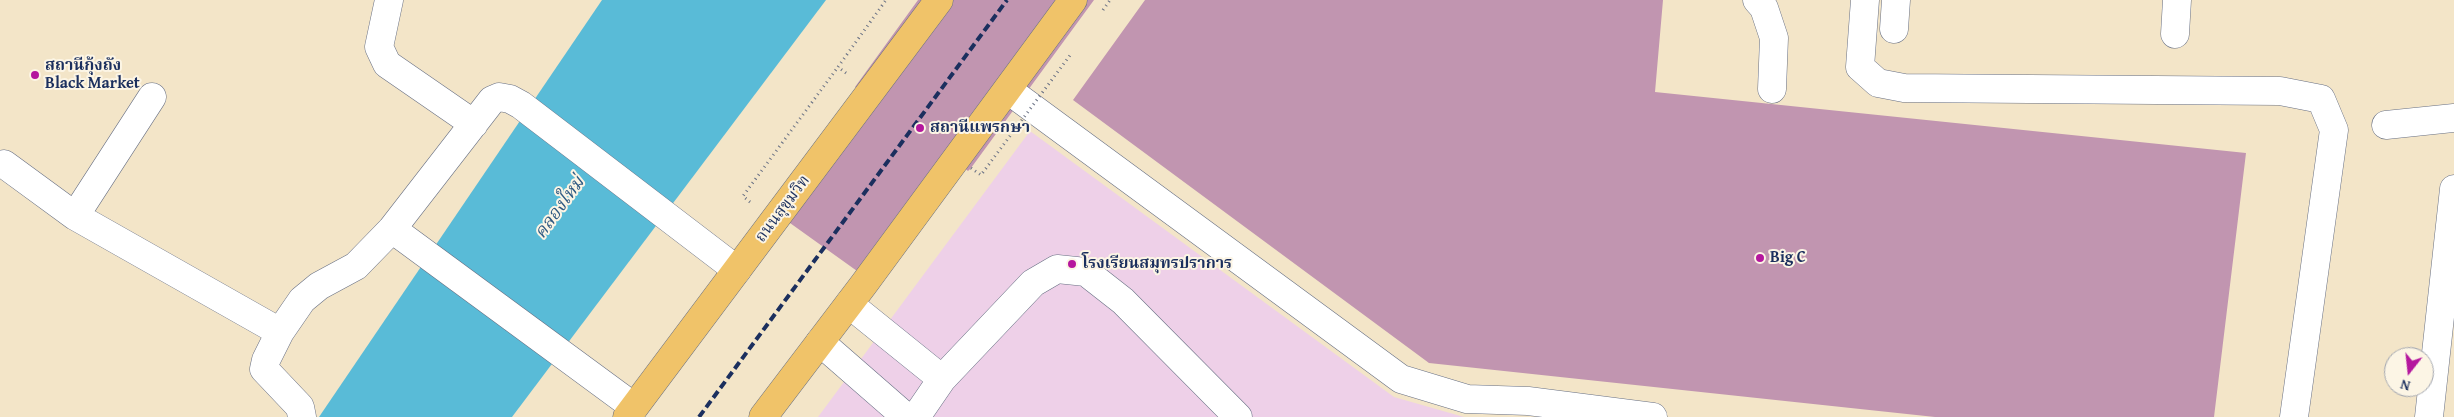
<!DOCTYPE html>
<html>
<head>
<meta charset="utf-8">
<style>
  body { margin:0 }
  #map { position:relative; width:2454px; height:417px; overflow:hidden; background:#f3e5c8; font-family:"Gentium Book Plus",serif }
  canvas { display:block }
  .north { position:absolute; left:2384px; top:347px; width:50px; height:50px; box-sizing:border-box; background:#fcf5e5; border:1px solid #a2a6af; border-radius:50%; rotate:196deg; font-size:14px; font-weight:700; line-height:20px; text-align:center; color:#1b2f5e }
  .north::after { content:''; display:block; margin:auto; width:18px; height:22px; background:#b5179e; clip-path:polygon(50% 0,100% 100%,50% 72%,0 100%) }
</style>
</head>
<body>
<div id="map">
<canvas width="2454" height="417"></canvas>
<div class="north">N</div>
</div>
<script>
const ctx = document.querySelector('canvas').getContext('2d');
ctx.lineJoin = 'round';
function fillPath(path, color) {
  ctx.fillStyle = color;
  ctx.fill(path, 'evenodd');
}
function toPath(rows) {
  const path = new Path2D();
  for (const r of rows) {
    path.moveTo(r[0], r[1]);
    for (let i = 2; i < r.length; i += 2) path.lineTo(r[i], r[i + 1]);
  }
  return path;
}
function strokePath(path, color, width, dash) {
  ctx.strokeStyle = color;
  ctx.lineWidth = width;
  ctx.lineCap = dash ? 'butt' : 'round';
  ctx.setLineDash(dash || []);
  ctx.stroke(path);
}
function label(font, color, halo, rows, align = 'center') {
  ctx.font = font + ' "Gentium Book Plus","Noto Serif Thai",serif';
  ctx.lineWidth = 4;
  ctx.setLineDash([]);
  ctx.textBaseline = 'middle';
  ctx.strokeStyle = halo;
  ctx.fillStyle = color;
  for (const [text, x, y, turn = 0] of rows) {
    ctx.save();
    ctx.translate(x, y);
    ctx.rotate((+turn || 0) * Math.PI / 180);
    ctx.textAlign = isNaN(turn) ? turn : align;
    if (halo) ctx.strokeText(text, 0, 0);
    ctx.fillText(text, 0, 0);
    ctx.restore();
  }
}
const built = toPath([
  [1030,131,1394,397,1464,417,818,417]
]);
const water = toPath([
  [602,0,826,0,512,417,319,417]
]);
const building = toPath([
  [918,0,1094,0,971,168,968,171,958,163,871,281,776,213,865,94,855,87],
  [1145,0,1663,0,1655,92,2246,153,2214,417,1935,417,1429,363,1073,100]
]);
const path = toPath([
  [1103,10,1110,0],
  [846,73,838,67,886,0],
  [750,202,743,196,838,67]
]);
const minor = toPath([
  [389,0,379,47,387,64,474,124],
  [1757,0,1764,8,1774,38,1772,89],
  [1865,0,1860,67,1878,83,1904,88,2280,91,2321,99,2334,130,2294,417],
  [1894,29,1896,0],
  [2175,34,2177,0],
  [1008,90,1401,379,1467,399,1528,401,1653,417],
  [2386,125,2454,118],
  [4,164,75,216,280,332],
  [75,216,152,97],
  [392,229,634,407],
  [849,304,942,379],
  [820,342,906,417],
  [302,417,300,407,264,369,266,360,280,332,302,300,319,286,356,266,392,229,492,100,499,97,510,99,521,105,737,270],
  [916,417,942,379,1033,283,1057,269,1086,272,1123,301,1238,417],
  [2429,417,2454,189]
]);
const highway = toPath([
  [627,417,939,0],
  [763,417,864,284,1073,0]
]);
const rail = toPath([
  [699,417,1007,0]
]);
const pathBridge = toPath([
  [971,168,981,175,1071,54]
]);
const markers = [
  [35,75,5,"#b5179e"],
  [920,128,5,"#b5179e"],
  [1760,258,5,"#b5179e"],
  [1072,264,5,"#b5179e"]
];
const poiNames = [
  ["สถานีกุ้งถัง",45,66],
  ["Black Market",45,84],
  ["สถานีแพรกษา",930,128],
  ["Big C",1770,258],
  ["โรงเรียนสมุทรปราการ",1082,264]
];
const streetNames = [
  ["ถนนสุขุมวิท",783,209,-53]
];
const waterNames = [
  ["คลองใหม่",560,208,-54]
];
fillPath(built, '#eed0e8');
fillPath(water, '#59bbd7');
fillPath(building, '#c195b0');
strokePath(minor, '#676f83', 29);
strokePath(highway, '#676f83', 29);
strokePath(path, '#676f83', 3, [1, 4]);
strokePath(minor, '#fff', 28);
strokePath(highway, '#f0c369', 28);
strokePath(rail, '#1b2f5e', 4, [8, 4]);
strokePath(pathBridge, '#676f83', 3, [1, 4]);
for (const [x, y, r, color] of markers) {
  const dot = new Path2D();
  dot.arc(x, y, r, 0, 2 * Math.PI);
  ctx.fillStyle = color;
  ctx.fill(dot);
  strokePath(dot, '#fcf5e5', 2);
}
label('bold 16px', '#1b2f5e', '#fcf5e5', poiNames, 'left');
label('16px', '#1b2f5e', '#fcf5e5', streetNames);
label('italic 18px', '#2e5982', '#fcf5e5', waterNames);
</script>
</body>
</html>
